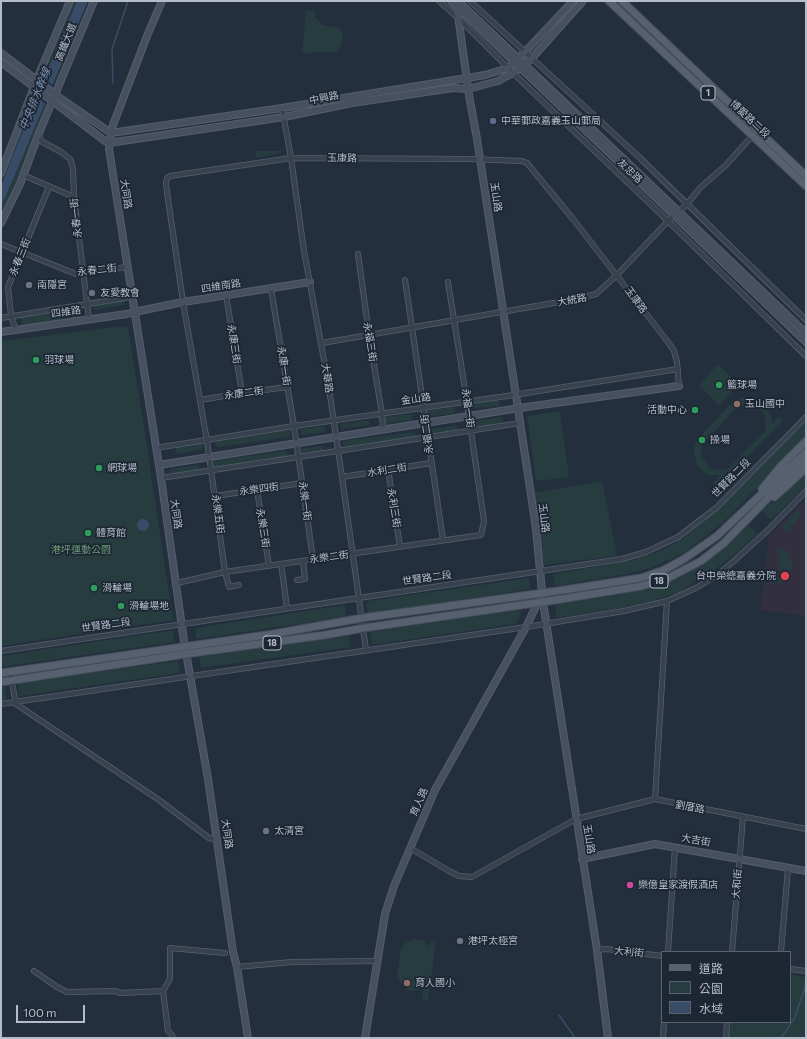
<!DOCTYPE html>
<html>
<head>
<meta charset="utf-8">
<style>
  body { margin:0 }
  #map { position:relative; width:807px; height:1039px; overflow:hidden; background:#242f3e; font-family:Commissioner,"Noto Sans TC",sans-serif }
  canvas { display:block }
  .frame { position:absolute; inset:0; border:2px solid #b4bcc9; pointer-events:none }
  .legend { position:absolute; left:661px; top:951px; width:130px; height:72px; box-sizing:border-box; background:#1d2633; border:1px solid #59626f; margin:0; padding:5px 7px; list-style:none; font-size:12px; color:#b4bcc9 }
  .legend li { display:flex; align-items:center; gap:8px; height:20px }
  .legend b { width:20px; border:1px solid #59626f }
  .scale { position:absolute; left:16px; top:1005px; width:69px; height:18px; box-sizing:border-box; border:2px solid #b4bcc9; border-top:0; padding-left:5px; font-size:12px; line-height:14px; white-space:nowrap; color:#b4bcc9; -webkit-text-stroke:3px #1d2633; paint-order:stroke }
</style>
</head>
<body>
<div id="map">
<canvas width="807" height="1039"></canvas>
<div class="frame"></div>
<ul class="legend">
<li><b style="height:5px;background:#56606e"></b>道路</li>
<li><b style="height:11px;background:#263c3f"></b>公園</li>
<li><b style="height:11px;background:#394c67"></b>水域</li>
</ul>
<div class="scale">100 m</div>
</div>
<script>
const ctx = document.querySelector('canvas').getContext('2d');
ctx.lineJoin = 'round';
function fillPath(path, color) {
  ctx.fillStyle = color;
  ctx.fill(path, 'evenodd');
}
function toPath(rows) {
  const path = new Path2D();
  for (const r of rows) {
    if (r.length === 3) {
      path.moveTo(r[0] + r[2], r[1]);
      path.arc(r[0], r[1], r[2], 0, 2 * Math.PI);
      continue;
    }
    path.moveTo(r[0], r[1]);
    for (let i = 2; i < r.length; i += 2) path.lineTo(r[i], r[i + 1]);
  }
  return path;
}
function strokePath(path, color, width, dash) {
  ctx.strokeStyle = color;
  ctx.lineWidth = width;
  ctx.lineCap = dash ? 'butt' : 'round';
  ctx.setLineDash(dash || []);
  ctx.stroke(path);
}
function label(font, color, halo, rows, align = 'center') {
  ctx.font = font + ' Commissioner,"Noto Sans TC",sans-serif';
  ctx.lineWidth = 3.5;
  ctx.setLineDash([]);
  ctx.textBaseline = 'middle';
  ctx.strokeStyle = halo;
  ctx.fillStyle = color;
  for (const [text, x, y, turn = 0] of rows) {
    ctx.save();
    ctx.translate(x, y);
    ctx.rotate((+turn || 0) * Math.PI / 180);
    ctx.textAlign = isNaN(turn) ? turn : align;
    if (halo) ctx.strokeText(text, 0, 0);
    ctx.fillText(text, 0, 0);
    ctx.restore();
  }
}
const medical = toPath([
  [806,499,806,616,760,610,769,542,767,539,782,522]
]);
const green = toPath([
  [74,1,77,1,45,77,43,75],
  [89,1,92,1,56,86,54,84],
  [306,10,315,11,315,17,323,25,338,28,343,33,342,44,338,52,302,53],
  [34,97,36,98,1,186,1,177],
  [45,103,48,106,21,174,1,218,1,206,5,198],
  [256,151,281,151,283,152,256,158],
  [123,299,124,305,95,310,94,303],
  [82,309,82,317,22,325,21,317],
  [125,326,128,328,144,427,173,620,1,646,1,341],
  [718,364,738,384,719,405,699,385],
  [743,397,759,402,766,408,771,416,772,424,779,416,783,420,717,488,713,483,721,475,710,475,703,472,697,465,694,453,695,443,700,437,733,401],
  [740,406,754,407,763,412,766,422,765,432,728,469,718,470,710,468,701,456,702,445,736,408],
  [499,400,500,406,471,409,470,404],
  [454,407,455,413,427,417,426,411],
  [560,411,569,477,536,481,527,416],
  [412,414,412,420,383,424,382,417],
  [502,417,503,423,474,427,473,421],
  [369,420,370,425,341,429,340,424],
  [806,422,806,437,729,517,705,537,682,554,651,568,622,575,555,586,553,574,634,560,660,551,682,539,719,509],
  [457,425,458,430,428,434,427,430],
  [324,426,325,432,301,435,300,429],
  [288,430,291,431,291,434,289,437,220,447,216,446,215,443,217,441],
  [415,432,416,437,343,447,342,441],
  [202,443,203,450,176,454,175,447],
  [323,446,324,451,300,455,299,449],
  [285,451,287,453,287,456,216,468,213,467,213,465,214,461],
  [198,465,199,470,171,475,170,469],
  [806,472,806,486,771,520,762,511],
  [602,481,617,556,544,565,533,493],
  [796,511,803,511,788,532,782,526],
  [749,526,757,534,739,551,712,572,679,592,649,602,611,610,557,618,555,605,618,595,654,586,680,576,700,565,721,551],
  [780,549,787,550,794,569,779,569],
  [769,576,784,578,782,584,769,582],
  [529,578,530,589,368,615,366,605,368,601],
  [345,605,346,617,196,639,195,628],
  [518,610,521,615,516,624,372,645,370,632],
  [173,630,174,642,1,667,1,656],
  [349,636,350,647,201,668,199,657],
  [178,661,180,673,19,696,18,683],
  [5,686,7,700,1,701,1,687],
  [414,939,424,941,430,947,431,941,436,941,428,1000,422,999,423,988,414,991,410,991,403,986,397,976,401,948,407,942],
  [790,975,806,977,806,1038,727,1038,728,1022,790,1022]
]);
const water = toPath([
  [77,1,88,1,5,198,1,205,1,186,36,98],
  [143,525,6]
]);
const pier = toPath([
  [43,78,54,86,46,104,35,96]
]);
const stream = toPath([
  [113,83,112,49,128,1],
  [559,1015,575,1038],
  [781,1038,794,1019,804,991,806,981]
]);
const street = toPath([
  [439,1,458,18,513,73,668,221,806,356],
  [470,1,639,157,806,320],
  [282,108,291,158,304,251,328,382,342,477,366,650],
  [39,133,41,141,61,152,70,159,73,168,74,197,89,319],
  [23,175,74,197],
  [1,244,76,274,127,267],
  [358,254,369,335,382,414,383,429],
  [405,280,443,540],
  [271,289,294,426,313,559],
  [226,295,242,393],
  [1,318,131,297],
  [16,330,11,316,8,287,49,187],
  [322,343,571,300,596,294,617,275,668,221,687,204,701,187,726,165,753,135],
  [200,400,242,393,287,387],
  [156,448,294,426,507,396,678,369],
  [388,469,400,547],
  [342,477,431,463],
  [161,478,520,423],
  [257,490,269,566],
  [215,496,302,483],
  [281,564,287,608],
  [297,580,305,579,303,561],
  [177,583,225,572,481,535,484,521,462,370,448,282],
  [239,585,229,587,225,572,207,441,183,302,167,192,166,183,167,178,170,176,291,158,469,159,522,161,527,163,573,219,668,342,674,351,677,362,679,386],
  [1,651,622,559,646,552,678,537,716,508,806,417],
  [10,672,16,704,159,800,209,838,218,840],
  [1,704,526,627,624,611,667,601,696,588,717,575,734,561,769,529,806,491],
  [655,799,667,601],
  [410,848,449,871,459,876,472,877,576,819,655,799,806,829],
  [597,950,606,949,662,956],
  [668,952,675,847],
  [732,952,743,817],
  [781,952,788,868],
  [237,967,292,962,376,961],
  [790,969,806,971],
  [34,971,57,987,67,992,116,991,120,993,163,991],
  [173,1038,172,1035,168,1031,163,991,170,979,170,948,225,953],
  [663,1038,664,1022],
  [726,1038,727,1022]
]);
const secondary = toPath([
  [162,1,147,36,113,125,111,133,109,149,161,478,184,641,208,779,233,952,237,967,248,1038],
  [451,1,806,342],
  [456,1,469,95,477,139,530,488,536,529,543,602,597,950,608,1038],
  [458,1,806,333],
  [1,53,60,98,111,133,282,108,485,75,508,68,525,52,573,1],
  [1,62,105,141,109,143,284,117,352,103,453,88,468,89,498,81,513,73,532,58,583,1],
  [1,173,39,74,70,1],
  [1,223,20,184,39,133,94,1],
  [1,332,127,314,134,312,183,302,310,282],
  [159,465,526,407,679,386],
  [582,859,655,844,806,871],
  [365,1038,385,914,394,886,435,790,526,627,539,600]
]);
const primary = toPath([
  [609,1,806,186],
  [622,1,806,176],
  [762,489,780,467,806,441],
  [774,497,790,483,806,468],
  [1,673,273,634,362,618,557,591,641,578,664,570,684,559,717,536,806,452],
  [1,682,186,654,325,635,364,628,556,600,642,586,668,578,701,561,724,543,806,459]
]);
const markers = [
  [493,121,4,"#5c6f8a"],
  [29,285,4,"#6b7280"],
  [92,293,4,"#6b7280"],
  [36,360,4,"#2e9e5b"],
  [719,385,4,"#2e9e5b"],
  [737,404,4,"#8d6e63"],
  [695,410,4,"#2e9e5b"],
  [702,440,4,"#2e9e5b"],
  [99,468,4,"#2e9e5b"],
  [88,533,4,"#2e9e5b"],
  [785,576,5,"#e0444e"],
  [94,588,4,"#2e9e5b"],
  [121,606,4,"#2e9e5b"],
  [266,831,4,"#6b7280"],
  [630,885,4,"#d1479c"],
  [460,941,4,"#6b7280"],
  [407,983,4,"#8d6e63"]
];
const shields = [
  [708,93,14],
  [659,581,18],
  [272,643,18]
];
const shieldNames = [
  ["1",708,93],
  ["18",659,581],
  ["18",272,643]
];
const streetNames = [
  ["高鐵大道",66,42,-68],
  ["中興路",324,98,-12],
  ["博愛路二段",750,119,43],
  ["玉康路",342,158,1],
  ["友忠路",630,171,44],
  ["大同路",126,194,81],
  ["玉山路",496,197,82],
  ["永春一街",76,218,-96],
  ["永春三街",20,257,-68],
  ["永春二街",97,270,-6],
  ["四維南路",221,286,-9],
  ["大統路",572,300,-11],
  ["玉康路",636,300,54],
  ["四維路",66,312,-8],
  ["永福三街",370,342,81],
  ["永康三街",234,344,81],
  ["永康一街",284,366,81],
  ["大華路",327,378,81],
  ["永康二街",244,393,-8],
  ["金山路",416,399,-8],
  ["永福一街",468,408,82],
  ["永福二街",427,434,-97],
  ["水利二街",387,470,-9],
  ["世賢路二段",731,478,-45],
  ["永樂四街",259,489,-8],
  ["永樂一街",305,501,82],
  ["永利三街",394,508,81],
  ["大同路",176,514,82],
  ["永樂五街",218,514,82],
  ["玉山路",544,518,83],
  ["永樂三街",263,528,81],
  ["永樂二街",329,557,-8],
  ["世賢路二段",427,578,-8],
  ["世賢路二段",106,625,-8],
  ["育人路",419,802,-66],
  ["劉厝路",690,807,11],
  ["大同路",227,834,82],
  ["玉山路",589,839,81],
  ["大吉街",696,840,10],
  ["大和街",737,884,-86],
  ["大利街",629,952,6]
];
const poiNames = [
  ["中華郵政嘉義玉山郵局",501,121],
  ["南隱宮",37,285],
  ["友愛教會",100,293],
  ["羽球場",44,360],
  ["籃球場",727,385],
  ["玉山國中",745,404],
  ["活動中心",687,410,"right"],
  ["操場",710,440],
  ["網球場",107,468],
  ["體育館",96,533],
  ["台中榮總嘉義分院",776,576,"right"],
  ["滑輪場",102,588],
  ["滑輪場地",129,606],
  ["太清宮",274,831],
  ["樂億皇家渡假酒店",638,885],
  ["港坪太極宮",468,941],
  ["育人國小",415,983]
];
const parkNames = [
  ["港坪運動公園",81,550]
];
const waterNames = [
  ["中央排水幹線",35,99,-68]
];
fillPath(medical, '#32303f');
fillPath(green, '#263c3f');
fillPath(water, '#394c67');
fillPath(pier, '#242f3e');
strokePath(stream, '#394c67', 1.5);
strokePath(street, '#565f6c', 6);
strokePath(secondary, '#565f6c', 8);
strokePath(primary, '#414a57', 9);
strokePath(street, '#38414e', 4.5);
strokePath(secondary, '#465061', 6);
strokePath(primary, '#56606e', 7);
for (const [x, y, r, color] of markers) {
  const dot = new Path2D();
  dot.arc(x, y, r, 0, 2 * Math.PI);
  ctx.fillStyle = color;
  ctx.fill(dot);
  strokePath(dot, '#1d2633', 1.5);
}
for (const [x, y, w] of shields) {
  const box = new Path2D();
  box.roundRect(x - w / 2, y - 7, w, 14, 3);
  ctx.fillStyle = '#1d2633';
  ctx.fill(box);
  strokePath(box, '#b4bcc9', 1);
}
label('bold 9px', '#b4bcc9', null, shieldNames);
label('10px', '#b4bcc9', '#1d2633', streetNames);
label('10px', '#b4bcc9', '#1d2633', poiNames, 'left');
label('10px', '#6b9a76', '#1d2633', parkNames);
label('italic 11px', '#7c92b1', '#1d2633', waterNames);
</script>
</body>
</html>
